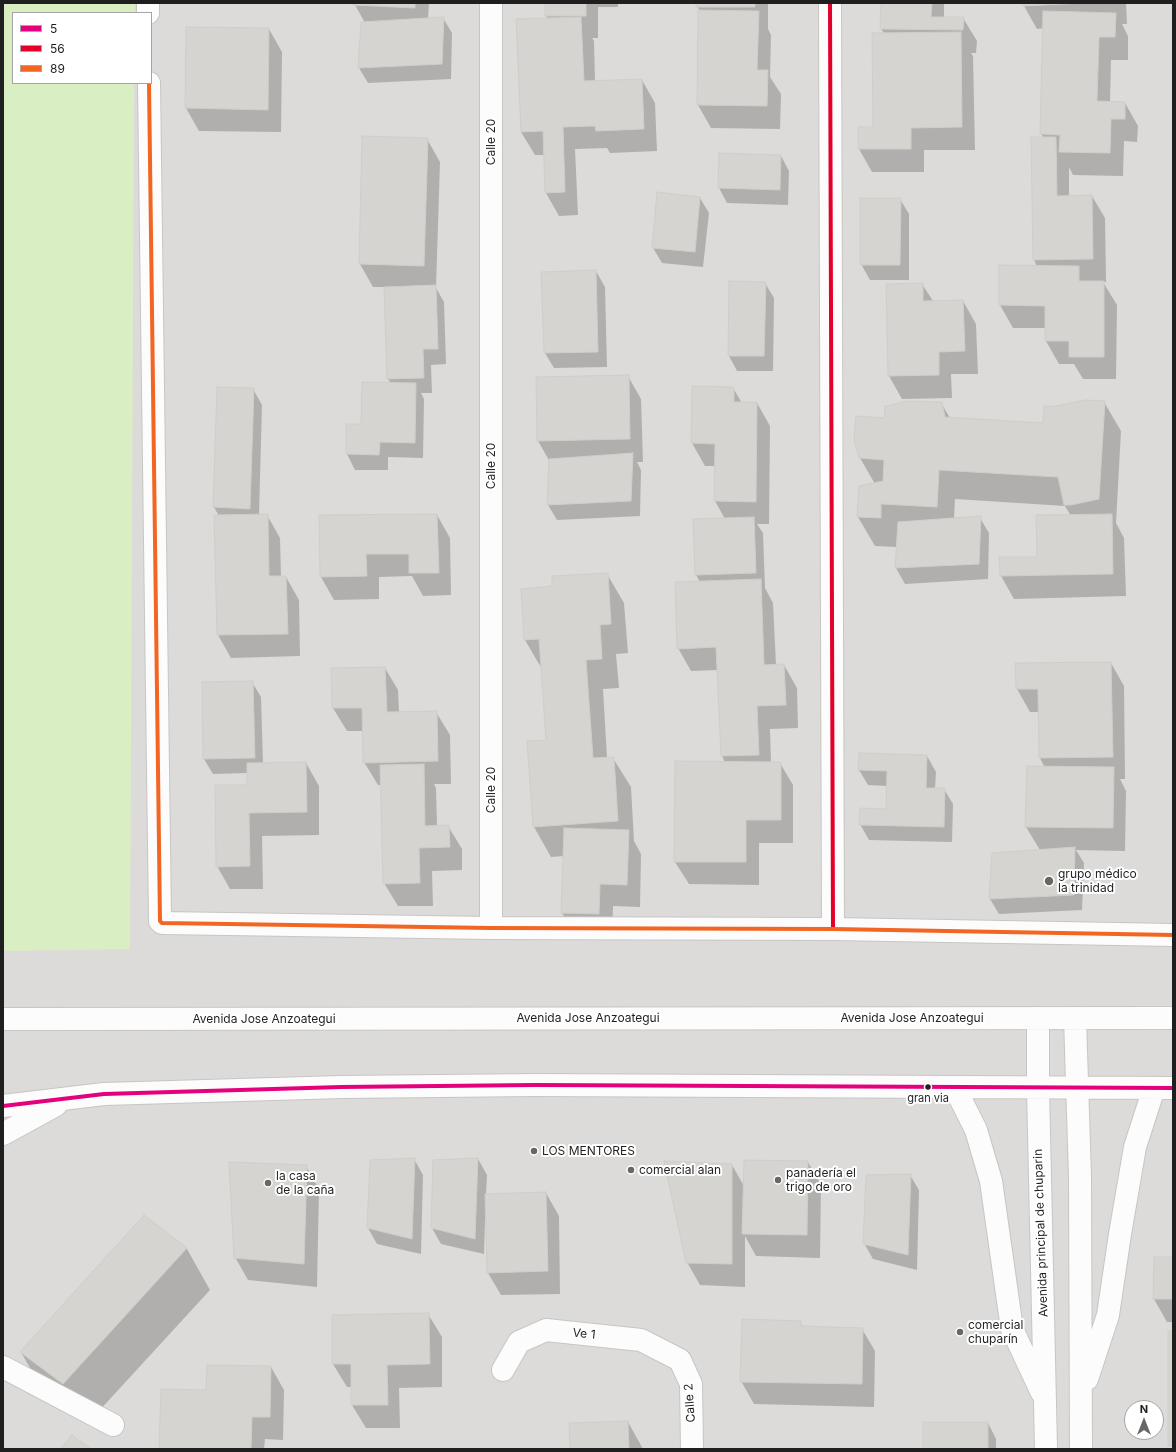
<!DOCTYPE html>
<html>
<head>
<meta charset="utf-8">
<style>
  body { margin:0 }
  #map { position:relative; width:1176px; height:1452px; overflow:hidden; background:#eeece8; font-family:Inter,sans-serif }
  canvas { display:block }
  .frame { position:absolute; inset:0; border:4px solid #1f1f1f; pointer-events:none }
  .legend { position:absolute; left:12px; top:12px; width:140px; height:72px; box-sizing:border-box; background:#fff; border:1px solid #a5a5a5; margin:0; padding:5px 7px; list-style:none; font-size:12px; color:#1f1f1f }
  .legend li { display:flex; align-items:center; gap:8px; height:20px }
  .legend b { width:20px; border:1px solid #a5a5a5 }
  .north { position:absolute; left:1124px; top:1400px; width:40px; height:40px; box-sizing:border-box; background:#fff; border:1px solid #a5a5a5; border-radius:50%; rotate:0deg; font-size:11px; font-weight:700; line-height:16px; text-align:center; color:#1f1f1f }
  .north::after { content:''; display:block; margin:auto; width:14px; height:18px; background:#676765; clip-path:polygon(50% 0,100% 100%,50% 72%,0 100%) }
</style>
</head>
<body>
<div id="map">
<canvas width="1176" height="1452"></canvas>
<div class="frame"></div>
<ul class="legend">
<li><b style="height:5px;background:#e5007d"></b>5</li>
<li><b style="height:5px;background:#e4002b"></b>56</li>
<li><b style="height:5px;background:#f26522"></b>89</li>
</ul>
<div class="north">N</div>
</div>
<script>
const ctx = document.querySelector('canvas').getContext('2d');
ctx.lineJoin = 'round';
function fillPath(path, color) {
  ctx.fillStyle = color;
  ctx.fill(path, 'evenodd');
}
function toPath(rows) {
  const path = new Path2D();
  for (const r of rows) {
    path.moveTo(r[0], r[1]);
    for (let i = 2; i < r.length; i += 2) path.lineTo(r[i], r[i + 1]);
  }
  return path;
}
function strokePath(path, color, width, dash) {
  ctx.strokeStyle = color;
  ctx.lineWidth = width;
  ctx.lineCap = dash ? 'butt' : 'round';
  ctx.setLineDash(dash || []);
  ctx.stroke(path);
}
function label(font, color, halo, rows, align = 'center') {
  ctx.font = font + ' Inter,sans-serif';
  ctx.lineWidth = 4;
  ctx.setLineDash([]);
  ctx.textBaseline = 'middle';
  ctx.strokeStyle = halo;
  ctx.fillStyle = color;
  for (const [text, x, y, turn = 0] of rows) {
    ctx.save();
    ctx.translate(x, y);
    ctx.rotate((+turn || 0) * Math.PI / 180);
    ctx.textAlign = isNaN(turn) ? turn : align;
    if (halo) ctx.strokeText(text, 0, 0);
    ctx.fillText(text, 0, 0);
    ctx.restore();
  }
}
const residential = toPath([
  [3,3,1173,3,1173,1449,3,1449],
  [13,13,151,13,151,83,13,83],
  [1132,1408,1156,1408,1156,1432,1132,1432]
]);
const grass = toPath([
  [3,3,135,3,134,13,13,13,13,83,134,83,130,949,3,951]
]);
const shadow = toPath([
  [354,3,429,3,428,19,443,18,452,33,451,79,368,83,359,68,362,23,365,23],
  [546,3,618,3,618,7,598,7,598,38,592,38,594,41,595,82,642,80,655,103,657,151,610,153,607,148,575,149,578,215,559,216,546,193,545,155,535,155,521,132,517,20,548,19,546,16],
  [697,3,768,3,768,29,771,35,770,77,781,94,780,129,711,128,698,105,699,11,700,11,697,6],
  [882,3,944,3,944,18,963,18,977,41,976,53,971,53,973,56,975,150,924,150,924,172,872,172,859,149,859,128,874,128,885,34,881,29],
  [1024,3,1126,3,1127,24,1122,24,1128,36,1128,60,1111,60,1110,102,1125,103,1138,126,1137,142,1124,141,1123,176,1073,175,1069,167,1069,196,1092,196,1105,218,1106,282,1103,282,1117,305,1116,379,1083,379,1074,364,1059,364,1046,341,1046,328,1013,328,1000,305,1000,266,1037,266,1034,260,1032,138,1044,138,1041,134,1044,28,1037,29,1024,6],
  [269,29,282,52,281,132,199,131,186,108],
  [427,139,440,162,436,288,444,302,446,364,431,365,432,393,421,393,424,399,423,458,388,457,388,470,355,470,347,454,347,425,362,425,391,383,388,379,385,287,373,287,360,264],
  [781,156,789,171,788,205,727,203,719,188],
  [700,198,709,213,703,267,662,263,653,248],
  [900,199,909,214,909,280,870,280,861,264],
  [596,271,605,287,607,367,554,368,545,353],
  [765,283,774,298,773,371,737,371,729,356],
  [922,284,933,301,963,301,976,324,978,374,951,374,952,398,902,399,889,376],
  [628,376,641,399,643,462,637,462,641,470,640,516,557,520,548,505,550,462,538,441],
  [733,388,742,403,757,403,770,426,769,524,757,524,763,533,765,588,773,603,776,665,784,665,797,688,798,728,770,729,771,762,780,763,793,785,793,843,759,843,759,885,689,884,675,862,725,762,722,756,718,670,691,671,678,648,700,582,696,575,725,519,715,501,716,466,705,466,692,443],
  [253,389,262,405,259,515,267,515,280,538,281,577,286,577,299,600,300,656,231,658,218,635,215,516,219,516,214,507],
  [1104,402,1121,431,1116,523,1124,538,1126,596,1014,599,1001,576,1000,558,1038,558,1071,516,1065,506,955,499,954,519,980,518,989,533,988,579,905,584,896,568,897,547,875,546,858,517,875,484,860,458,884,419,941,403,950,418,1044,424,1056,407],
  [437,515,450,538,451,595,423,596,412,576,379,577,379,599,334,600,321,577],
  [607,574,624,603,628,653,616,654,619,688,603,689,607,758,613,758,631,787,634,841,641,854,640,907,613,906,612,937,576,936,562,913,564,856,551,857,534,827,528,742,547,741,542,669,525,640,553,587],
  [1111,663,1124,686,1125,779,1120,779,1126,791,1125,851,1076,850,1084,863,1082,910,999,914,990,899,1040,850,1026,827,1027,767,1045,768,1040,758,1039,712,1030,712,1017,689,1016,664],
  [385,668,398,690,399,713,436,712,450,735,451,784,434,784,436,788,437,826,448,826,462,849,462,870,432,871,433,906,398,906,384,883,382,785,378,785,364,762,364,731,347,731,333,708,332,669],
  [252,682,261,697,263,763,306,763,319,786,319,835,262,836,263,889,230,889,217,866,248,786,248,773,213,774,204,759],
  [927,756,936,772,935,789,944,789,953,804,952,842,869,840,860,824,887,810,887,786,868,785,859,770],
  [414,1159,423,1175,421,1254,377,1244,368,1228],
  [478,1159,487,1175,486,1195,546,1193,559,1216,560,1294,501,1295,488,1273,487,1219,485,1219,484,1254,441,1244,432,1228],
  [808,1162,821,1185,820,1258,756,1256,745,1236,745,1287,700,1285,687,1262,732,1165,744,1186],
  [306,1166,319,1189,317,1287,248,1280,235,1257],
  [910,1175,919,1190,917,1270,873,1259,864,1243],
  [144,1216,187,1249,210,1290,87,1424,44,1393,21,1352],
  [1173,1258,1173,1322,1167,1322,1154,1299],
  [428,1314,442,1337,442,1387,399,1388,400,1428,366,1428,352,1405,352,1387,347,1387,333,1364],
  [800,1322,803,1327,862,1329,875,1351,874,1407,754,1404,741,1381],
  [271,1367,284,1390,283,1440,265,1439,264,1449,160,1449,207,1391],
  [628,1422,643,1449,571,1449],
  [988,1423,996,1439,996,1449,924,1449]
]);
const building = toPath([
  [353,3,415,3,415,8,353,5,353,3],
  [545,3,586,3,586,16,545,16,545,3],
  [696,3,755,3,755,7,696,7,696,3],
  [881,3,932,3,931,17,964,17,963,30,880,29,881,3],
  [1023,3,1084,3,1023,6,1023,3],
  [698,10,759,11,757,70,768,70,767,106,697,105,698,10],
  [1043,11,1116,13,1115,37,1099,37,1097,101,1125,102,1125,119,1111,119,1110,153,1059,152,1060,135,1040,134,1043,11],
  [444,17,442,64,358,68,361,22,444,17],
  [581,17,584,81,642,79,644,129,596,131,595,126,563,127,565,192,545,193,543,131,521,132,516,19,581,17],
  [186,27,269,28,268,110,185,108,186,27],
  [961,32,962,127,911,128,911,149,858,149,858,127,873,127,872,33,961,32],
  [362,136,428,138,424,266,359,264,362,136],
  [1031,137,1056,137,1057,196,1092,195,1093,259,1033,260,1031,137],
  [719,153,781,155,780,190,718,188,719,153],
  [657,192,700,197,695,252,652,248,657,192],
  [860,198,901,198,900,265,860,265,860,198],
  [999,265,1079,266,1079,281,1104,281,1104,357,1069,357,1069,341,1045,341,1045,306,999,305,999,265],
  [596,270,598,352,544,353,541,272,596,270],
  [729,281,766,282,764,356,728,356,729,281],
  [923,283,923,301,963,300,965,351,939,352,939,375,888,376,886,284,923,283],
  [436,285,438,349,423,349,424,378,387,379,384,287,436,285],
  [629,375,630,439,537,441,536,377,629,375],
  [362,382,416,383,415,443,380,442,379,455,346,454,346,424,361,424,362,382],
  [692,386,734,387,734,402,757,402,756,502,714,501,715,444,691,443,692,386],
  [217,387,254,388,250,509,213,507,217,387],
  [1085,400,1105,401,1099,499,1071,505,1064,505,1058,477,939,470,937,507,881,504,881,518,857,517,859,486,883,481,884,460,859,458,854,440,856,416,884,418,885,406,908,401,942,402,945,417,1043,423,1044,406,1056,406,1085,400],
  [633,453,631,501,547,505,549,459,633,453],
  [268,514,269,576,286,576,288,634,217,635,214,515,268,514],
  [437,514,439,573,409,573,409,554,366,554,367,576,320,577,319,515,437,514],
  [1112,514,1113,574,1000,576,999,557,1037,557,1036,515,1112,514],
  [981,516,979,564,895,568,898,522,981,516],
  [754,517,756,573,695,575,693,519,754,517],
  [608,573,611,624,600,625,602,659,586,660,593,758,614,757,618,821,533,827,527,741,546,740,539,639,524,640,521,589,552,586,552,576,608,573],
  [761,579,764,665,784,664,786,705,757,706,759,755,721,756,716,647,677,649,675,582,761,579],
  [1111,662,1113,757,1039,758,1038,689,1016,689,1015,663,1111,662],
  [385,667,387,712,437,711,438,761,363,763,362,708,332,708,331,668,385,667],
  [253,681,255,758,203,759,202,682,253,681],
  [859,753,927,755,926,788,945,788,944,827,859,825,860,808,886,809,887,771,858,770,859,753],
  [675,761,781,762,781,820,746,820,746,862,674,862,675,761],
  [306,762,307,812,249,813,250,866,216,867,215,785,247,785,247,763,306,762],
  [424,764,425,826,449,825,450,847,419,848,420,883,383,884,380,765,424,764],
  [1027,766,1114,767,1113,828,1025,827,1027,766],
  [564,828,629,830,627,885,600,884,599,914,561,913,564,828],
  [1075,847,1074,895,989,899,992,853,1075,847],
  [415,1158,412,1239,367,1228,370,1160,415,1158],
  [478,1158,475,1239,431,1228,433,1160,478,1158],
  [744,1160,808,1161,807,1235,742,1234,744,1160],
  [664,1161,732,1164,732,1264,686,1263,664,1161],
  [229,1162,307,1165,304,1264,234,1258,229,1162],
  [911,1174,908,1255,863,1244,866,1175,911,1174],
  [546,1192,548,1271,487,1273,485,1194,546,1192],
  [144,1215,187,1248,63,1384,20,1352,144,1215],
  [1154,1257,1173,1257,1173,1299,1153,1299,1154,1257],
  [429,1313,430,1364,387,1365,388,1405,351,1405,351,1364,332,1364,332,1315,429,1313],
  [742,1319,801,1321,801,1326,863,1328,862,1384,740,1382,742,1319],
  [1168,1331,1173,1331,1173,1446,1168,1446,1168,1331],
  [207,1365,271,1366,270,1417,252,1417,251,1449,159,1449,161,1389,206,1390,207,1365],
  [628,1421,629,1449,570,1449,569,1423,628,1421],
  [923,1422,988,1422,988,1449,923,1449,923,1422],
  [72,1435,91,1449,60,1449,72,1435]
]);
const minor = toPath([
  [148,3,148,13],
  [830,3,833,929],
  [149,83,160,921,162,923,491,928,833,929,1173,935],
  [491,928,491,3],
  [1038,1018,1038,1088,1046,1449],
  [1075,1018,1080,1177,1081,1449],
  [3,1019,1173,1018],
  [955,1088,976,1130,991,1181,1012,1329,1042,1393],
  [3,1106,104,1094,341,1087,535,1085,1173,1088],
  [3,1134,56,1105],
  [3,1367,113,1425],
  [503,1370,519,1342,546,1330,641,1340,680,1360,691,1384,692,1449],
  [1087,1379,1108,1315,1120,1234,1135,1147,1154,1088]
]);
const bus1 = toPath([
  [3,1106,104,1094,341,1087,535,1085,1173,1088]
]);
const bus2 = toPath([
  [830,3,833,929]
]);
const bus3 = toPath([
  [149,83,160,921,162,923,491,928,833,929,1173,935]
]);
const markers = [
  [1049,881,5,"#676765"],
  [928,1087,3.5,"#1f1f1f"],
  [534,1151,4,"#676765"],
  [631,1170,4,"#676765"],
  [778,1180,4,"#676765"],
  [268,1183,4,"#676765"],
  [960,1332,4,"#676765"]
];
const busNames = [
  ["gran via",928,1099]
];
const streetNames = [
  ["Calle 20",491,142,-90],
  ["Calle 20",491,466,-90],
  ["Calle 20",491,790,-90],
  ["Avenida Jose Anzoategui",588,1018],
  ["Avenida Jose Anzoategui",912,1018],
  ["Avenida Jose Anzoategui",264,1019],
  ["Avenida principal de chuparin",1041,1233,-92],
  ["Ve 1",584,1334,6],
  ["Calle 2",690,1403,-94]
];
const poiNames = [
  ["grupo médico",1058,874],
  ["la trinidad",1058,888],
  ["LOS MENTORES",542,1151],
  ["comercial alan",639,1170],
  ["panadería el",786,1173],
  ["trigo de oro",786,1187],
  ["la casa",276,1176],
  ["de la caña",276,1190],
  ["comercial",968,1325],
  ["chuparín",968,1339]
];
fillPath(residential, '#dddbd9');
fillPath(grass, '#daeec3');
fillPath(shadow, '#0003');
fillPath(building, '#d6d4d0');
strokePath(building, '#d1cdc9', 1);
strokePath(minor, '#c6c6c4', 24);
strokePath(minor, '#fcfcfc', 22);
strokePath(bus1, '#e5007d', 4);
strokePath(bus2, '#e4002b', 4);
strokePath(bus3, '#f26522', 4);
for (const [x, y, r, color] of markers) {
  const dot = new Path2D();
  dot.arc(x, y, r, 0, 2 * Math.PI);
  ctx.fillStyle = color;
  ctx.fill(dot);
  strokePath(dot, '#fff', 1.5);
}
label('11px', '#1f1f1f', '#fff', busNames);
label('12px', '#1f1f1f', '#fff', streetNames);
label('12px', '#1f1f1f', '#fff', poiNames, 'left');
</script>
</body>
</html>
